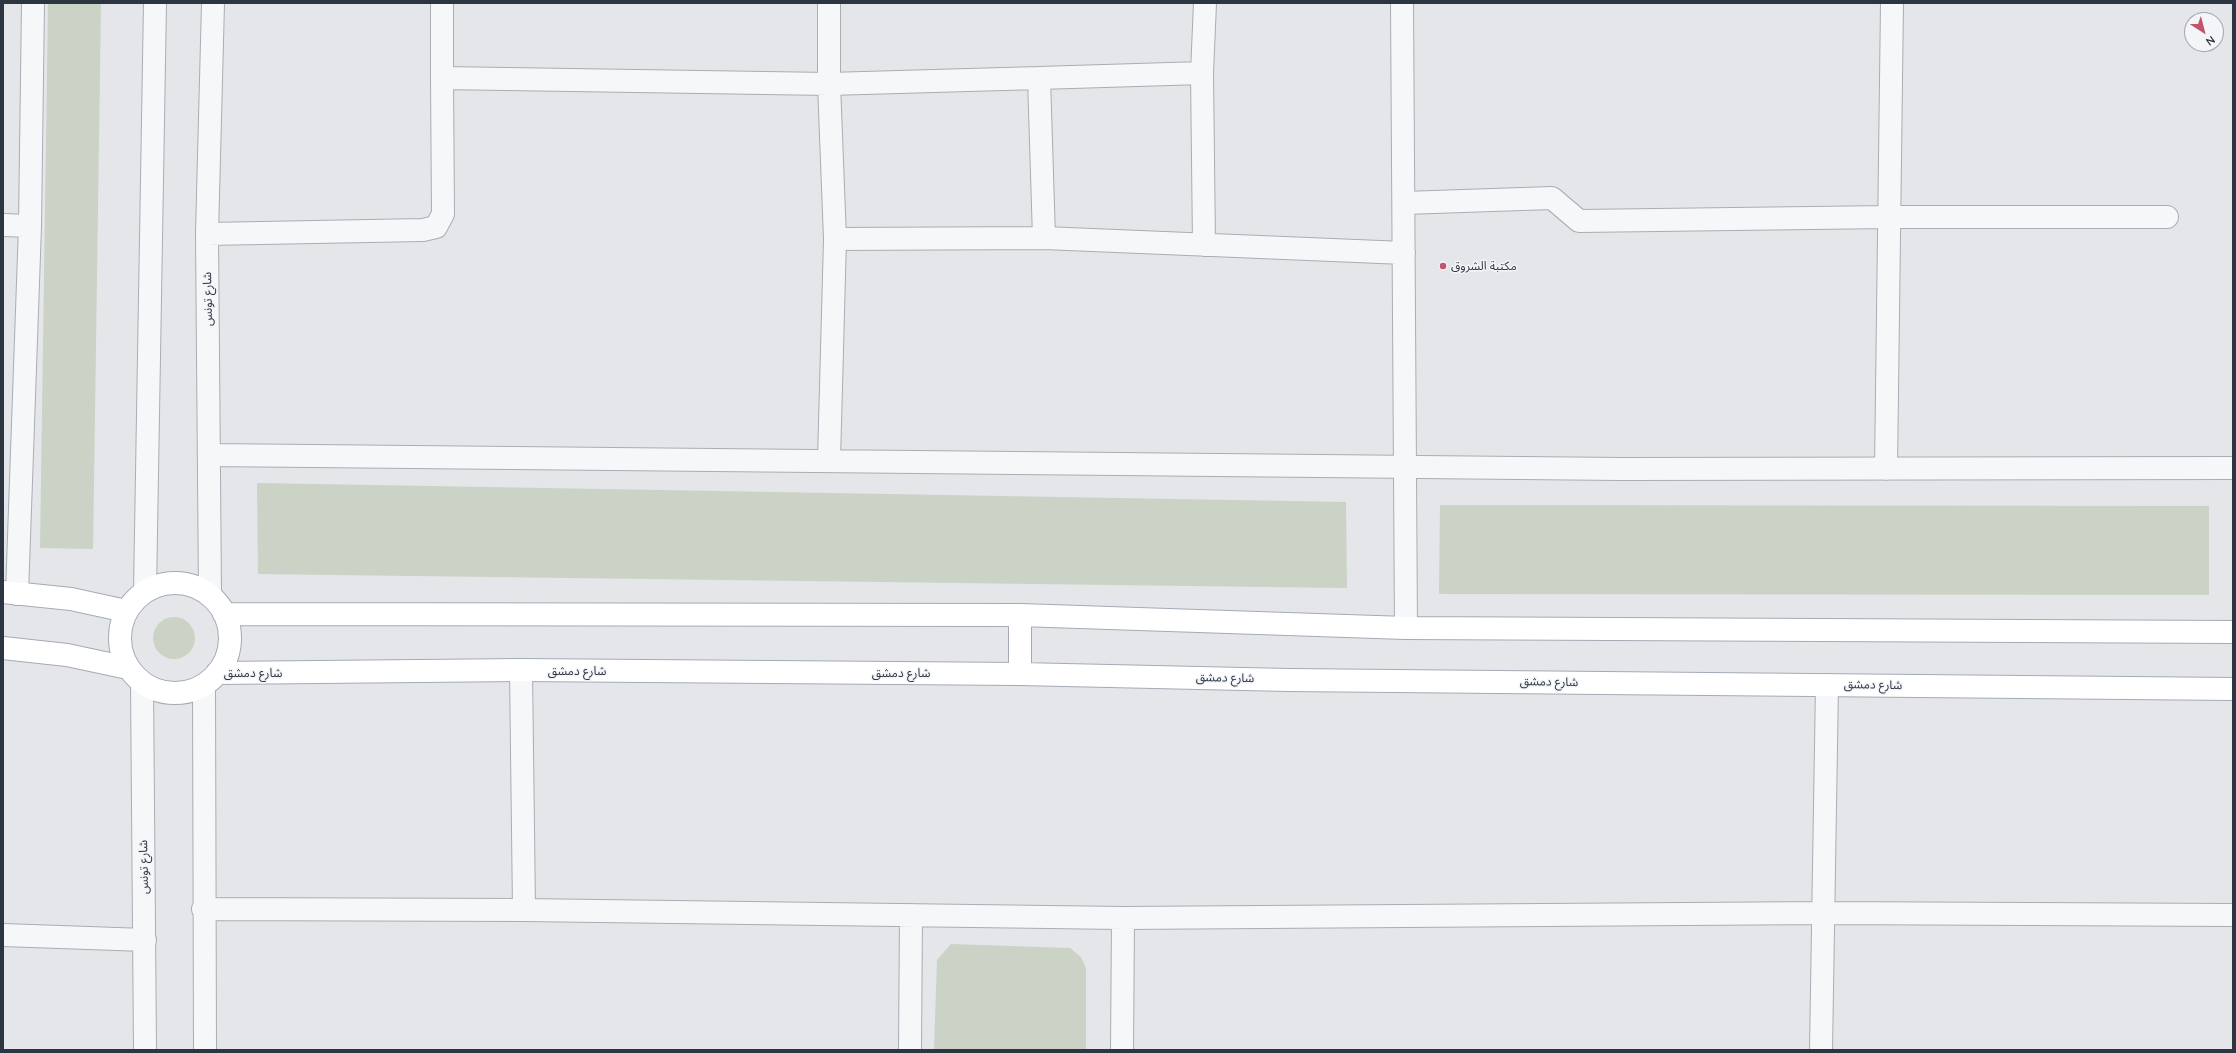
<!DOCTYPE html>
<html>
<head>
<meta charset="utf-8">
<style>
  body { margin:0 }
  #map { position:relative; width:2236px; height:1053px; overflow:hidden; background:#e4e6ea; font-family:Quicksand,sans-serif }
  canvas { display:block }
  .frame { position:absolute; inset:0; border:4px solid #2d3541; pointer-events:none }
  .north { position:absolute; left:2184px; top:12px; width:40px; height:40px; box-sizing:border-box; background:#f3f5f8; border:1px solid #a4a8af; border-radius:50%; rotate:144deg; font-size:11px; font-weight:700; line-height:16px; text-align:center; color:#2d3541 }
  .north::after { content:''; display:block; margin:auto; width:14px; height:18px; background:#c4546a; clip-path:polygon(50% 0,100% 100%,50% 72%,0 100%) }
</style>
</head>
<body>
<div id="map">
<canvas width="2236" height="1053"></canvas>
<div class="frame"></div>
<div class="north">N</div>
</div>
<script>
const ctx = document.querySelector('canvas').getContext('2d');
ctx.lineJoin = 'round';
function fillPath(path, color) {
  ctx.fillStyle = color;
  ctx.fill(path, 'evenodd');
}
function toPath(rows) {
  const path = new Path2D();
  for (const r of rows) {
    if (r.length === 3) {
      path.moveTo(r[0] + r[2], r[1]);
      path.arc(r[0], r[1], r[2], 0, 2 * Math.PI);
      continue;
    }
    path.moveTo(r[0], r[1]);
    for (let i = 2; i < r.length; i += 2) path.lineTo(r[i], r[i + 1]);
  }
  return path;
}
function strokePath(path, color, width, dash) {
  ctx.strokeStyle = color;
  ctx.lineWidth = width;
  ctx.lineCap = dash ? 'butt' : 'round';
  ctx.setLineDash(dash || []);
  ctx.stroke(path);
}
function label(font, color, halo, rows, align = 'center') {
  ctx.font = font + ' Quicksand,"Noto Sans Arabic",sans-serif';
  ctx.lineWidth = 3;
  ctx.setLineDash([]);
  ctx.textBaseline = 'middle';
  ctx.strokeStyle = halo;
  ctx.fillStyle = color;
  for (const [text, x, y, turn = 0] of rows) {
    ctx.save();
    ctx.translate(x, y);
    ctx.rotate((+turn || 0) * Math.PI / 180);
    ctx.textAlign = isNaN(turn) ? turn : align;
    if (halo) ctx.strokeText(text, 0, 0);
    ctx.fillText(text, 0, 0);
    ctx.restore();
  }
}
const green = toPath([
  [48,3,101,3,93,549,40,548],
  [257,483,1346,502,1347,588,258,574],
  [1440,505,2209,506,2209,595,1439,594],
  [174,638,21],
  [951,944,1070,948,1081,957,1086,968,1086,1050,934,1050,937,960]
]);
const minor = toPath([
  [442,3,442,78],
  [829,3,829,84,835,239,829,460],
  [1205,3,1202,73,1039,78,1044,238,1404,253],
  [1402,3,1406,628],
  [1202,73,1204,245],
  [1404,203,1552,198,1579,221,1889,217,2167,217],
  [3,225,30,226],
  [207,234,423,230,436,227,443,214,442,78,829,84,1039,78],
  [835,239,1044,238],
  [210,455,1621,469,2233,468],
  [1886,469,1892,3],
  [145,591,155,3],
  [17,594,30,226,33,3],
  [210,595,207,234,213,3],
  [521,670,524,910],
  [142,683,145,1050],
  [204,685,205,1050],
  [203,909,524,910,1123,918,1825,913,2233,915],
  [3,935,145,940],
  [910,1050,911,915],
  [1122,1050,1123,918],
  [1821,1050,1827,685]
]);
const major = toPath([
  [175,638,55],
  [3,592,71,599,126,611],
  [224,614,1020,615,1406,628,2233,632],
  [3,648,67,655,128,668],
  [217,673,521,670,1020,674,1288,680,2233,689],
  [1020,674,1020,615]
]);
const markers = [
  [1443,266,4,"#c4546a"]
];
const poiNames = [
  ["مكتبة الشروق",1451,266]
];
const streetNames = [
  ["شارع تونس",208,299,-91],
  ["شارع دمشق",577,671],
  ["شارع دمشق",253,673],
  ["شارع دمشق",901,673],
  ["شارع دمشق",1225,678,1],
  ["شارع دمشق",1549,682,1],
  ["شارع دمشق",1873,685,1],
  ["شارع تونس",144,867,-91]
];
fillPath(green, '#cad3c5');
strokePath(minor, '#a9adb4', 24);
strokePath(major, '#a4abb5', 24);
strokePath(minor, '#f6f7f9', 22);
strokePath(major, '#fff', 22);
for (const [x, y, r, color] of markers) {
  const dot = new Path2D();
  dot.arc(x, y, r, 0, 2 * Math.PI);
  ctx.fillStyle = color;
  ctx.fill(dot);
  strokePath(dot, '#f3f5f8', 1.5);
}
label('12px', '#2d3541', '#f3f5f8', poiNames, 'left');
label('12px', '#2d3541', '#f3f5f8', streetNames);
</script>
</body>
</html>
